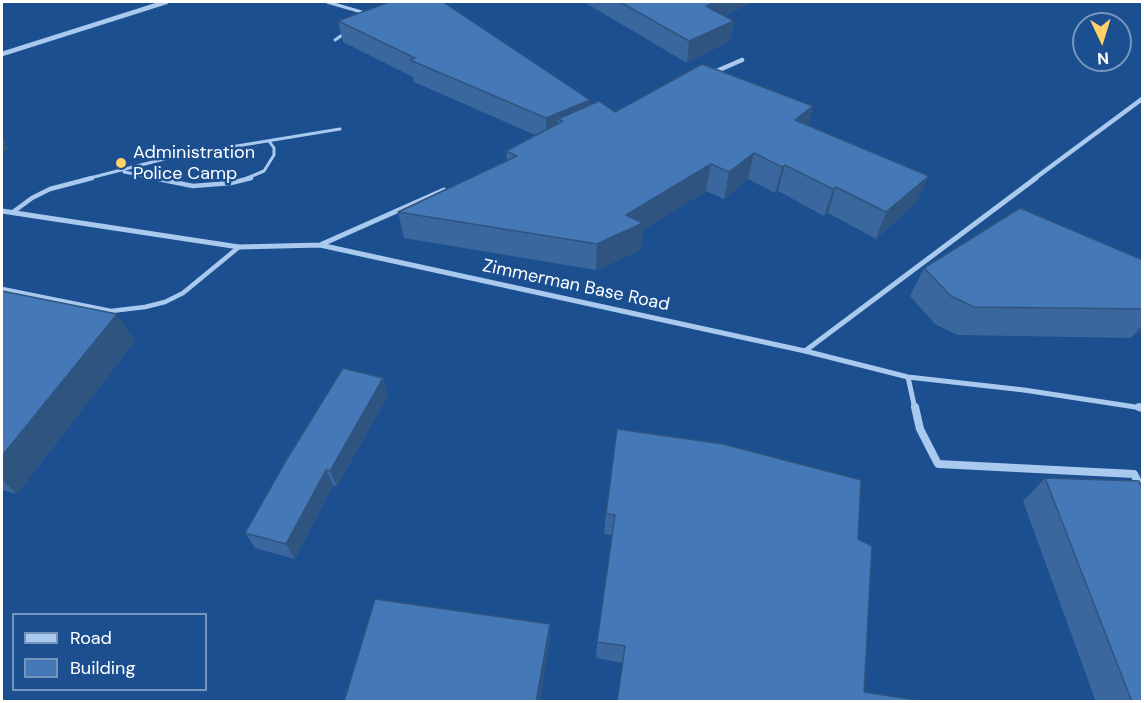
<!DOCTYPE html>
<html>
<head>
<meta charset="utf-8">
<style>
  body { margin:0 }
  #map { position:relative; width:1144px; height:703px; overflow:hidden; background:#1b4f8f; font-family:"DM Sans",sans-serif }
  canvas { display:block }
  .frame { position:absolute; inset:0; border:3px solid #fff; pointer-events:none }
  .legend { position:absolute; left:12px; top:613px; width:195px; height:78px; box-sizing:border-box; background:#1b4f8f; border:2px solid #7695bc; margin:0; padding:8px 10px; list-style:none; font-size:18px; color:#fff }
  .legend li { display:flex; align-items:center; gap:12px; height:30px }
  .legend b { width:30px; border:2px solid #7695bc }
  .north { position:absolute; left:1072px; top:12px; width:60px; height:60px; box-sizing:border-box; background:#1b4f8f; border:2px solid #7695bc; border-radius:50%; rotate:176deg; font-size:16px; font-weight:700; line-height:24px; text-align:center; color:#fff }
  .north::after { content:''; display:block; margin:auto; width:21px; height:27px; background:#ffd166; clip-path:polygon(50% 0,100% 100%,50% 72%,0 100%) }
</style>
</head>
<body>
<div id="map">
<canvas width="1144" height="703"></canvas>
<div class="frame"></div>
<ul class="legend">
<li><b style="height:8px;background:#a9c9ee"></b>Road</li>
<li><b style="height:16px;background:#4478b7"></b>Building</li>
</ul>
<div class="north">N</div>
</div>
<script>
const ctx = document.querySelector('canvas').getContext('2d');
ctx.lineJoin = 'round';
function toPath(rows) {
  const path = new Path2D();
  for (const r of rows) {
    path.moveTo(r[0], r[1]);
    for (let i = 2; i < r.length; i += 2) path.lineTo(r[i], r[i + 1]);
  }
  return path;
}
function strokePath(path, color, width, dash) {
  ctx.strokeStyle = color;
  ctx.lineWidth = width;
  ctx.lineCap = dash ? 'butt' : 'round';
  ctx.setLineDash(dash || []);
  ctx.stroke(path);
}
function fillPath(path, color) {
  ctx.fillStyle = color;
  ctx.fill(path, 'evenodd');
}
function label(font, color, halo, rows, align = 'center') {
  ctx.font = font + ' "DM Sans",sans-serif';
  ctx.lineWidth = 5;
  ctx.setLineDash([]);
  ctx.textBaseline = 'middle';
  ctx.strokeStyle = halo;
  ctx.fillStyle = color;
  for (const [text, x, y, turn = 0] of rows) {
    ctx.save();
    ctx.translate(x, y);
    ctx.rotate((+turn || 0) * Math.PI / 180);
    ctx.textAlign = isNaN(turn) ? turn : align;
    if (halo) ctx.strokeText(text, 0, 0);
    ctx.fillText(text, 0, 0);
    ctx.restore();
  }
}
const laneFar1 = toPath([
  [327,2,365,13],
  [335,40,345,33],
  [124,172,161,179],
  [86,179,176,156,340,129],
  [245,179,264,171,274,155,274,148,269,141]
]);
const lane = toPath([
  [153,178,193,186,231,183,251,178],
  [13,212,32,198,50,189,92,178],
  [2,289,111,311,145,307,165,302,183,293,239,247]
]);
const streetFar2 = toPath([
  [2,54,166,2],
  [712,73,742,60],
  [1034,179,1142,99]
]);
const streetFar1 = toPath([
  [2,211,239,247,320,245,805,351,908,377,1024,390,1142,408],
  [320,245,444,190],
  [805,351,1036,178],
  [908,377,915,409]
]);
const street = toPath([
  [915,407,920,429,938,464,1134,474,1142,490],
  [1139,407,1142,408]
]);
const wall = toPath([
  [584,2,752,2,725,16,734,21,730,41,687,63],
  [338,21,590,105,615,112,813,106,808,126,917,202,876,239,828,213,824,216,778,191,775,193,748,179,724,199,706,191,643,230,641,250,596,270,404,238,398,212,507,161,506,151,535,135,414,82,413,77,343,42],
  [1143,260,1143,328,1131,338,957,335,935,324,910,296,924,268],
  [2,291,135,341,17,494,2,490],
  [383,378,388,395,337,486,333,485,295,559,255,548,245,533],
  [723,444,622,663,596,658,597,642,612,535,604,534,606,514],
  [1045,478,1143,702,1096,702,1023,501]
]);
const shadedWall = toPath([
  [715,2,752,2,703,27,706,6],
  [734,21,730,41,687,63,689,41],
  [590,100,589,122,563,121,558,119,558,136,547,140,546,118],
  [813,106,806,133,795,120],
  [2,135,9,149,2,152],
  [754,153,748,179,724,199,729,172],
  [711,164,706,191,643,230,641,250,596,270,597,244,626,215],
  [785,165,778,191,775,193,782,167],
  [929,176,917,202,876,239,886,212],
  [836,187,828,213,824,216,833,189],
  [117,314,135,341,17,494,2,480,2,456],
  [1143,324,1143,328,1131,338],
  [383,378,388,395,337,486,330,471],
  [326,470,333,485,295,559,286,544],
  [550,624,550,639,540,702,536,702]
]);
const building = toPath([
  [389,2,443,2,590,100,546,118,410,60,415,58,338,21,389,2],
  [620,2,715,2,706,6,734,21,689,41,620,2],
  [702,64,813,106,795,120,929,176,886,212,836,187,833,189,785,165,782,167,754,153,729,172,711,164,626,215,643,223,597,244,398,212,517,156,506,151,563,121,558,119,599,101,615,112,702,64],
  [1020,208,1143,260,1143,309,974,307,951,296,924,268,1020,208],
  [2,291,117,314,2,456,2,291],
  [343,368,383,378,330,471,326,470,286,544,245,533,287,459,343,368],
  [617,429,723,444,861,480,858,539,872,546,864,692,928,702,617,702,625,646,597,642,615,515,606,514,617,429],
  [1045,478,1139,481,1143,490,1143,702,1132,702,1045,478],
  [375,599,550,624,536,702,344,702,375,599]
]);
const markers = [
  [121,163,6,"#ffd166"]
];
const poiNames = [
  ["Administration",133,153],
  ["Police Camp",133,174]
];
const streetNames = [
  ["Zimmerman Base Road",576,286,12]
];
strokePath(laneFar1, '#a9c9ee', 3);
strokePath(lane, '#a9c9ee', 4.5);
strokePath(streetFar2, '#a9c9ee', 4.5);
strokePath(streetFar1, '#a9c9ee', 5);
strokePath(street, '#a9c9ee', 8);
fillPath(wall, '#3a679d');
fillPath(shadedWall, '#305480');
fillPath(building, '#4478b7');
strokePath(building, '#305480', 1.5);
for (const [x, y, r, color] of markers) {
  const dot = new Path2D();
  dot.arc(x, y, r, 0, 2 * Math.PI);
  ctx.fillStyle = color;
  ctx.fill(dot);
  strokePath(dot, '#1b4f8f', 2);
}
label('18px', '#fff', '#1b4f8f', poiNames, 'left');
label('18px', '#fff', '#1b4f8f', streetNames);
</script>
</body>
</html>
